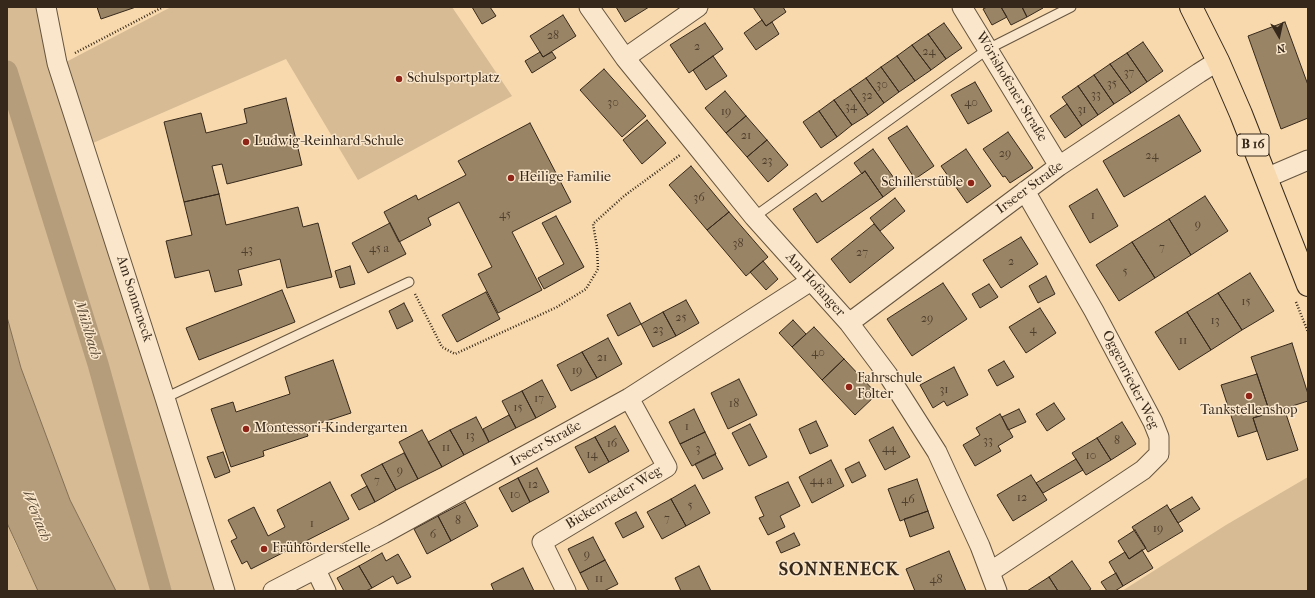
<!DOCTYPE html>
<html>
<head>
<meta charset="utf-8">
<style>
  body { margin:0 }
  #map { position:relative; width:1315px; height:598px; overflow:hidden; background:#f7d9ad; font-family:"IM FELL French Canon",serif }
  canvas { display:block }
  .frame { position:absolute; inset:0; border:8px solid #36281a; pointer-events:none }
  .north { position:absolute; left:1259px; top:16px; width:40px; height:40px; -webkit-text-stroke:3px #fae6ca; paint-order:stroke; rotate:171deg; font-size:11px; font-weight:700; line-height:16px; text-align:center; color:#36281a }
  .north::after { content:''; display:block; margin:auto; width:14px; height:18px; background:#36281a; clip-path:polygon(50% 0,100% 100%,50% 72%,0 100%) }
</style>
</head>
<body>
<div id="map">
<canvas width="1315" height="598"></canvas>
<div class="frame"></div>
<div class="north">N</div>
</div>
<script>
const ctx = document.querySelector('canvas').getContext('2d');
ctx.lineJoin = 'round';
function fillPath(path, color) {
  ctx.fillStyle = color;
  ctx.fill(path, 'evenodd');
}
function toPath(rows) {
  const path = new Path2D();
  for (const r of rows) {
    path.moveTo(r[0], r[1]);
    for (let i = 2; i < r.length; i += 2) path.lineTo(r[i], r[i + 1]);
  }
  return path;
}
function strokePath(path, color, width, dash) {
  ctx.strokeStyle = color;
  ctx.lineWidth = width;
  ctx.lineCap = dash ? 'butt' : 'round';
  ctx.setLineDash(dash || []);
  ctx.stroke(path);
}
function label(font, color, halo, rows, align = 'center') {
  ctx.font = font + ' "IM FELL French Canon",serif';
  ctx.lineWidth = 3;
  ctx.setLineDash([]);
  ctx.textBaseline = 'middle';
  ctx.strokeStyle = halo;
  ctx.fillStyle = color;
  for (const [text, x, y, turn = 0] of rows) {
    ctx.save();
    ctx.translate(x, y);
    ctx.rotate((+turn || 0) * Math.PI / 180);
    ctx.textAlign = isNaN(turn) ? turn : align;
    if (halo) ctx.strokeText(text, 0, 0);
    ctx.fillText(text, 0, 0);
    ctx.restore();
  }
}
const green = toPath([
  [7,7,36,7,47,64,159,401,215,591,116,591,70,500,21,368,7,317],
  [171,7,452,7,512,96,358,180,286,59,93,143,66,62],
  [1308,477,1308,591,1122,591,1226,525],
  [7,523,16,545,38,591,7,591]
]);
const water = toPath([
  [7,317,21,368,70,500,116,591,38,591,7,523,7,317]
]);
const canal = toPath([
  [7,71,98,364,161,591]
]);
const building = toPath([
  [97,7,136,7,101,19,97,7],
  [472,7,490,7,496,16,482,24,472,7],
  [616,7,649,7,625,22,616,7],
  [753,7,783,7,786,12,766,26,753,7],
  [987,7,1001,7,1007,17,992,25,983,9,987,7],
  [1001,7,1022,7,1027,17,1011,25,1001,7],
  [1022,7,1042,7,1043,8,1027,17,1022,7],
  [563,15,576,36,543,57,530,36,563,15],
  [762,20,766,26,772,22,779,34,756,50,744,33,762,20],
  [1285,22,1308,85,1308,118,1281,129,1248,36,1285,22],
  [705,23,723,49,689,73,670,45,705,23],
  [944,23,962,48,946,59,928,34,944,23],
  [928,34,946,59,931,70,912,45,928,34],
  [1143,42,1163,71,1147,82,1127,53,1143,42],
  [912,45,931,70,915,81,897,56,912,45],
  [540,52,543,57,552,52,556,58,532,73,525,61,540,52],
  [1127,53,1147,82,1131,93,1110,64,1127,53],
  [713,56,727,76,706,90,693,70,713,56],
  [897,56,915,81,899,92,881,67,897,56],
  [1110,64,1131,93,1114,104,1094,75,1110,64],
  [881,67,899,92,884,103,866,78,881,67],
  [604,69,646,116,622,137,580,90,604,69],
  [1094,75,1114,104,1098,115,1078,86,1094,75],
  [866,78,884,103,868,115,850,89,866,78],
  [975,82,992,111,968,124,951,95,975,82],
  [1078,86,1098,115,1082,126,1062,97,1078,86],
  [850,89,868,115,852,125,834,100,850,89],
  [725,91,746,116,726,133,705,108,725,91],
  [286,98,302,165,227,184,222,164,212,166,219,194,184,202,164,122,201,113,206,133,247,123,244,109,286,98],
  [834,100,852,125,837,137,819,111,834,100],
  [1067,104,1082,126,1065,138,1050,116,1067,104],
  [819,111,837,137,821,148,803,122,819,111],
  [1179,115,1201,151,1124,197,1103,161,1179,115],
  [746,116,767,140,747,157,726,133,746,116],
  [647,120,666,143,642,164,623,140,647,120],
  [530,123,571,202,512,232,542,290,498,313,478,274,492,267,459,202,428,218,431,225,399,242,384,212,416,195,418,200,466,175,458,161,530,123],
  [907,126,934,166,915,179,888,138,907,126],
  [1008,132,1033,168,1010,183,1005,176,1003,177,983,149,1008,132],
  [767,140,788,165,768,182,747,157,767,140],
  [873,149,899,185,883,197,865,171,862,174,854,163,873,149],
  [966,149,991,186,967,203,941,166,966,149],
  [691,166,729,212,707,230,669,185,691,166],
  [865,171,883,197,817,243,793,209,816,193,822,202,865,171],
  [1097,189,1118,226,1090,243,1069,206,1097,189],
  [219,194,226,225,298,207,303,227,318,223,332,277,287,288,280,259,238,270,242,285,215,292,209,270,175,278,166,241,192,235,184,202,219,194],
  [1205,196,1228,231,1191,255,1169,219,1205,196],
  [895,198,905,211,880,231,870,218,895,198],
  [729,212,768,257,746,276,707,230,729,212],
  [556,216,584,267,544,289,538,278,564,264,542,223,556,216],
  [1169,219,1191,255,1155,278,1132,242,1169,219],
  [390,223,406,254,368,273,352,243,390,223],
  [874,224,894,248,850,283,831,259,874,224],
  [1021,237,1038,264,1001,288,983,260,1021,237],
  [1132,242,1155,278,1119,301,1096,265,1132,242],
  [763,261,778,279,766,290,750,272,763,261],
  [350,266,355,284,340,288,335,271,350,266],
  [1250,273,1274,311,1242,330,1218,293,1250,273],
  [1046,276,1055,294,1038,303,1029,286,1046,276],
  [943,283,967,319,912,356,887,319,943,283],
  [989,284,998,297,980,308,972,294,989,284],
  [282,290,295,322,199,360,186,328,282,290],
  [486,292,500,319,457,342,442,315,486,292],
  [1218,293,1242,330,1211,350,1187,312,1218,293],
  [686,300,699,323,676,336,663,312,686,300],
  [404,303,413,321,397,329,389,311,404,303],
  [630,303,641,324,618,336,607,315,630,303],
  [1040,308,1056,333,1026,353,1009,327,1040,308],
  [663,312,676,336,653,347,641,324,663,312],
  [1187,312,1211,350,1179,370,1155,332,1187,312],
  [793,320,806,334,792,347,779,333,793,320],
  [814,327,844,359,822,380,792,347,814,327],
  [608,338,622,364,597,378,582,352,608,338],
  [1292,343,1308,394,1308,401,1270,413,1251,357,1292,343],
  [582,352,597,378,571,391,557,365,582,352],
  [844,359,877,394,855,415,822,380,844,359],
  [333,360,351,413,305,428,308,436,263,451,264,456,231,467,211,409,233,402,236,412,290,394,285,377,333,360],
  [1004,361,1014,377,997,386,988,370,1004,361],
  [954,367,968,395,947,406,944,401,933,408,920,385,954,367],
  [1257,374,1270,413,1253,418,1257,431,1238,437,1221,385,1257,374],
  [739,379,757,415,728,429,711,393,739,379],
  [542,380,556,407,536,418,522,391,542,380],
  [522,391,536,418,516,428,502,401,522,391],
  [1054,403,1065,419,1047,431,1036,414,1054,403],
  [1284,408,1298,450,1267,460,1253,418,1284,408],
  [694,409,705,432,680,444,669,422,694,409],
  [1019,409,1026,422,1008,430,1002,417,1019,409],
  [1000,414,1013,437,998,446,1001,451,975,466,963,445,980,435,976,428,1000,414],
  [509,415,516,428,489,442,483,429,509,415],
  [476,417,489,442,464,455,450,430,476,417],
  [816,421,828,446,810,454,799,429,816,421],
  [1122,422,1136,444,1111,460,1097,438,1122,422],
  [750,424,767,457,749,466,732,433,750,424],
  [615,426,629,451,609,462,595,437,615,426],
  [893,427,910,457,885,470,869,440,893,427],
  [422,430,442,467,418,479,399,442,422,430],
  [450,430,464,455,442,467,428,442,450,430],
  [705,432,716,454,692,466,680,444,705,432],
  [595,437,609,462,589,473,575,447,595,437],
  [1097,438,1111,460,1086,475,1072,453,1097,438],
  [223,452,230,472,215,478,207,457,223,452],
  [404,453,418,479,396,490,382,464,404,453],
  [715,454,723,469,703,479,695,464,715,454],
  [1076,459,1083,470,1043,493,1036,483,1076,459],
  [831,460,844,486,812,503,799,477,831,460],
  [859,462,866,476,852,483,845,469,859,462],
  [382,464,396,490,375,502,361,475,382,464],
  [537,468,549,492,530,502,518,478,537,468],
  [1031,475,1047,500,1013,521,997,495,1031,475],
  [518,478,530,502,512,512,499,488,518,478],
  [917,479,928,511,900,521,888,489,917,479],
  [330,482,349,519,251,569,247,561,242,564,231,541,237,538,228,520,254,507,268,536,285,527,277,510,330,482],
  [788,482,800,506,780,516,785,527,768,535,759,518,764,516,755,497,788,482],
  [695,485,710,513,686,526,671,499,695,485],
  [367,486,375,502,359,510,351,495,367,486],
  [1192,497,1200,509,1178,523,1170,510,1192,497],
  [671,499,686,526,662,539,647,512,671,499],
  [465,502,478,526,451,541,438,516,465,502],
  [1167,505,1183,531,1148,552,1132,527,1167,505],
  [928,511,934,528,910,537,904,519,928,511],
  [636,512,644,527,623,538,615,523,636,512],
  [438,516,451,541,427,554,414,529,438,516],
  [1135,530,1146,548,1129,559,1118,541,1135,530],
  [794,533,800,545,781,553,776,542,794,533],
  [593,537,605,560,580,573,568,549,593,537],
  [1142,550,1153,568,1123,586,1109,562,1125,552,1129,559,1142,550],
  [949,551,966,591,915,591,906,569,949,551],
  [382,553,386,561,398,554,411,577,397,584,393,576,372,588,359,566,382,553],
  [605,560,618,584,604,591,589,591,580,573,605,560],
  [1072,561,1091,589,1088,591,1058,591,1049,577,1072,561],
  [359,566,372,588,366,591,344,591,337,578,359,566],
  [699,566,711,591,681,591,675,578,699,566],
  [523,568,534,591,494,591,491,584,523,568],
  [1116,573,1123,586,1115,591,1107,591,1101,582,1116,573],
  [1049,577,1058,591,1027,591,1049,577]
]);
const path = toPath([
  [75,53,163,7],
  [415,294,442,347,455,354,557,307,586,289,598,269,597,247,593,224,624,196,680,155],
  [1296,302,1308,332]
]);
const service = toPath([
  [754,217,988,49,1071,7],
  [165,398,409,282]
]);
const minor = toPath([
  [46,7,57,63,165,398,225,591],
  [589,7,625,58,695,144,754,217,849,323,888,375,937,452,980,546,997,591],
  [962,7,1059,166],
  [625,58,698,7],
  [1266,178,1308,160],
  [849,323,1059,166,1199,73,1218,61],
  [316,570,326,591],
  [990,572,1143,470,1159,454,1159,437,1153,422,1094,311,1025,191],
  [273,591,383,534,629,398,811,281],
  [566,591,542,542,667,467,629,398]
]);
const primary = toPath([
  [1191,7,1218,61,1241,114,1308,285]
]);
const markers = [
  [399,79,4,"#8f2418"],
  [246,142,4,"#8f2418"],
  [511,178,4,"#8f2418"],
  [971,183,4,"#8f2418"],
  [849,387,4,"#8f2418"],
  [1249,396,4,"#8f2418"],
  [246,429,4,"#8f2418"],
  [264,549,4,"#8f2418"]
];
const numberNames = [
  ["28",553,36],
  ["2",697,47],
  ["24",929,52],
  ["37",1129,73],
  ["35",1112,84],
  ["30",882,85],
  ["33",1096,95],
  ["32",867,96],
  ["30",613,103],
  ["40",971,103],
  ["34",851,107],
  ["31",1082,110],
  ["19",726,112],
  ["21",746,136],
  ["29",1005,154],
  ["24",1152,156],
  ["23",767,161],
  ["36",699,198],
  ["45",505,215],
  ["1",1093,216],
  ["9",1198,225],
  ["38",738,244],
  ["7",1162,248],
  ["45 a",379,249],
  ["43",247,250],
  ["27",862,253],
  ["2",1011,262],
  ["5",1125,272],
  ["15",1246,302],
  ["25",681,318],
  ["29",927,319],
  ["13",1215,321],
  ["23",658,330],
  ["4",1033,330],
  ["11",1183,341],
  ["40",818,353],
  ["21",602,358],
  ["19",577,371],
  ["31",944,390],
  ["17",539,399],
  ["18",734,404],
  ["15",518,408],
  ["1",687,427],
  ["13",470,436],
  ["33",988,441],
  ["8",1117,441],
  ["16",612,444],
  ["11",446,448],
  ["3",698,449],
  ["44",889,449],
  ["14",592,455],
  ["10",1091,456],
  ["9",400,471],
  ["7",377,481],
  ["44 a",821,481],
  ["12",533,485],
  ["10",515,495],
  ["12",1022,498],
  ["46",908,500],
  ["5",690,506],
  ["7",667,519],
  ["8",458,521],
  ["1",312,524],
  ["19",1158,529],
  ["6",433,535],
  ["9",587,555],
  ["11",599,579],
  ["48",936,580]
];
const shields = [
  [1253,145,32]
];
const shieldNames = [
  ["B 16",1253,145]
];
const poiNames = [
  ["Schulsportplatz",407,79],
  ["Ludwig-Reinhard-Schule",254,142],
  ["Heilige Familie",519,178],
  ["Schillerstüble",963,183,"right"],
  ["Fahrschule",857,379],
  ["Folter",857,395],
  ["Tankstellenshop",1249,411,"center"],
  ["Montessori-Kindergarten",254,429],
  ["Frühförderstelle",272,549]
];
const streetNames = [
  ["Wörishofener Straße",1011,87,59],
  ["Irseer Straße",1030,188,-36],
  ["Am Hofanger",815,285,48],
  ["Am Sonneneck",134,299,72],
  ["Oggenrieder Weg",1130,380,63],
  ["Irseer Straße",546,444,-29],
  ["Bickenrieder Weg",614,498,-31]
];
const waterNames = [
  ["Mühlbach",87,330,73],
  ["Wertach",36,516,68]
];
const districtNames = [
  ["SONNENECK",839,571]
];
fillPath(green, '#d6bb94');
fillPath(water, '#b59d7b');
strokePath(water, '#826e54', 1);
strokePath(canal, '#b59d7b', 21);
fillPath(building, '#9a8466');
strokePath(building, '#36281a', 1);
strokePath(service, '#66543f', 11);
strokePath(minor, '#66543f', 21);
strokePath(primary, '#36281a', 24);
strokePath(path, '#36281a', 2.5, [1, 2]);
strokePath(service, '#fae6ca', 9);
strokePath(minor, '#fae6ca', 19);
strokePath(primary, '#f7d9ad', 22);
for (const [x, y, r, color] of markers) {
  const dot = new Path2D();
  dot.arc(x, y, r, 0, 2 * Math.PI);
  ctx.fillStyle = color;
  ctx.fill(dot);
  strokePath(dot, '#fae6ca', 1.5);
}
label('12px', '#4f3f2d', null, numberNames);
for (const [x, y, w] of shields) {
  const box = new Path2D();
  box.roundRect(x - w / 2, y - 11, w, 22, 3);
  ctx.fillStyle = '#fae6ca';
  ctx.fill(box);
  strokePath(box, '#36281a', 1);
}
label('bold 13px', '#36281a', null, shieldNames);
label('14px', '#36281a', '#fae6ca', poiNames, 'left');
label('14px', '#36281a', '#fae6ca', streetNames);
label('italic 15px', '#5c4b37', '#fae6ca', waterNames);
ctx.letterSpacing = '1px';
label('bold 18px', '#36281a', '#fae6ca', districtNames);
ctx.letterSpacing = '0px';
</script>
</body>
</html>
